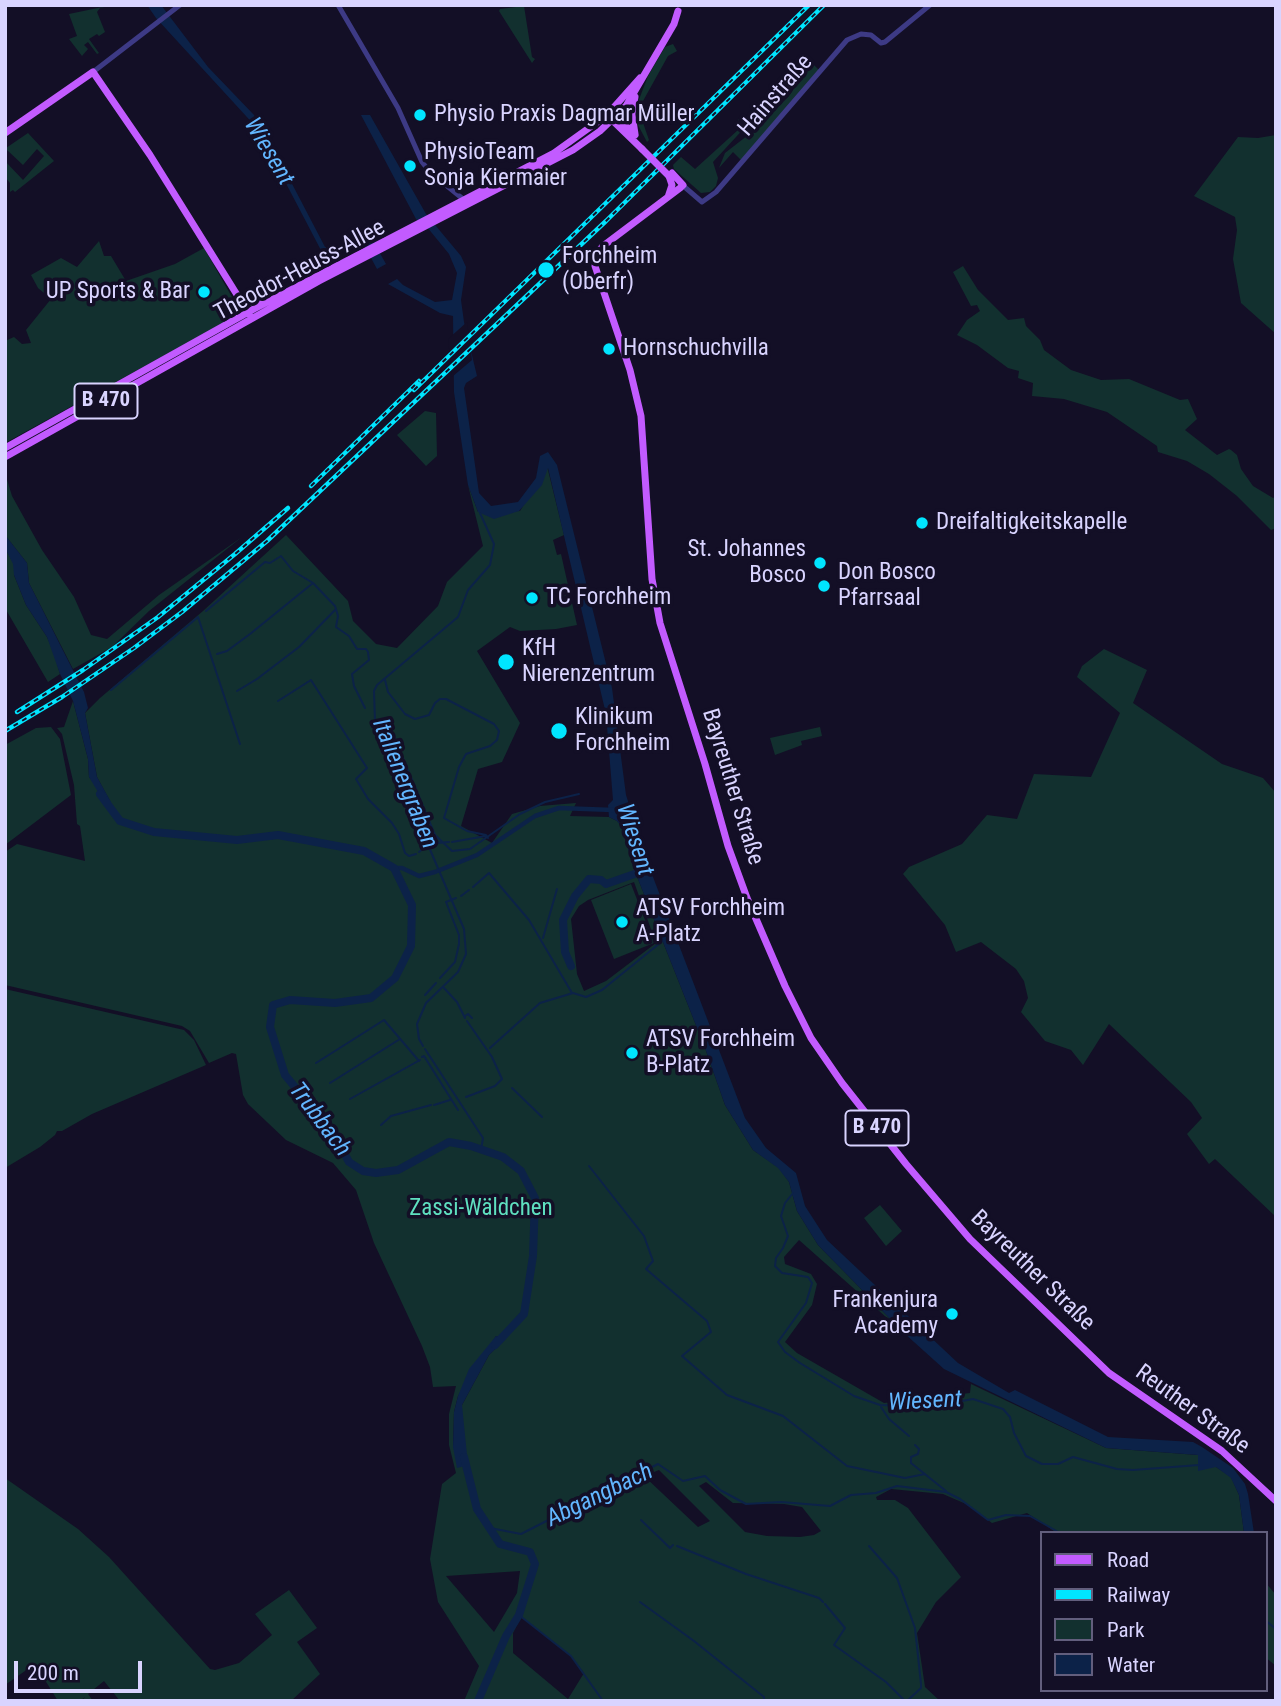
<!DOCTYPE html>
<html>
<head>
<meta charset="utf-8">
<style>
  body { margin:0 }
  #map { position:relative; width:1281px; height:1706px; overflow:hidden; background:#130f26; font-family:"Roboto Condensed",sans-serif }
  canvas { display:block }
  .frame { position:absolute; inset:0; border:7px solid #d9d4ff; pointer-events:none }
  .legend { position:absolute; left:1040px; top:1531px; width:228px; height:161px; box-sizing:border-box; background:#130f26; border:2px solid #625e7d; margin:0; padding:9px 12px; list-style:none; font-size:21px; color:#d9d4ff }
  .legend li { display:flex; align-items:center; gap:14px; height:35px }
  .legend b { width:35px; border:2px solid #625e7d }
  .scale { position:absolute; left:14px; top:1661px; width:128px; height:32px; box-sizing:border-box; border:4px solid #d9d4ff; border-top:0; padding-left:9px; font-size:21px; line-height:24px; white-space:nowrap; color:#d9d4ff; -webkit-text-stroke:5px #130f26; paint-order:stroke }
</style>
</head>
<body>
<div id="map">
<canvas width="1281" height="1706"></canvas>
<div class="frame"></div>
<ul class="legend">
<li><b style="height:9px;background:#c25bff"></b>Road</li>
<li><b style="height:9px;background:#00e5ff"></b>Railway</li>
<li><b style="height:19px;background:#12302f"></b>Park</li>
<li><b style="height:19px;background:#0c2248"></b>Water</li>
</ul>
<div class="scale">200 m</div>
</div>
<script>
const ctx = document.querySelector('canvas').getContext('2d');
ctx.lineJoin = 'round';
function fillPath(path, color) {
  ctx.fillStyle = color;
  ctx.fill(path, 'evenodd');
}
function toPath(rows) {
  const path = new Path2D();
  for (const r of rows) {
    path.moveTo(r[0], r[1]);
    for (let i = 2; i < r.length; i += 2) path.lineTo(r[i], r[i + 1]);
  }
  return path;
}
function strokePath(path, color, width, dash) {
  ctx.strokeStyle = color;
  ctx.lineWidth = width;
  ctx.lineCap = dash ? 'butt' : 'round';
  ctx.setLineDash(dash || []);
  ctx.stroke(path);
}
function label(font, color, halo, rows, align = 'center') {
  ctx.font = font + ' "Roboto Condensed",sans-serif';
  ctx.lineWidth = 7;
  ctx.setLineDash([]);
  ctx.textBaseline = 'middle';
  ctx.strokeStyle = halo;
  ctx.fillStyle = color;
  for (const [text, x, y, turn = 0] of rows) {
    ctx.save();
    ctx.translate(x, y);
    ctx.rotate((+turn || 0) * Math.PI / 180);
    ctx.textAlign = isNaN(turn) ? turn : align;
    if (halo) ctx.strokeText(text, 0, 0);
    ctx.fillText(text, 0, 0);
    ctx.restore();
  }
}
const green = toPath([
  [112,5,100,8,97,12,105,32,99,36,97,34,89,39,99,53,97,54,88,42,84,45,88,49,82,56,69,39,77,36,69,14],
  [524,6,532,57,535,59,532,63,499,11,500,9],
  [673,44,677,51,668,56,643,101,641,117,649,140,647,142,638,125,635,110,648,76,665,47],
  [813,64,819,70,741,160,733,152,719,168,725,153,761,125,789,96,804,74,802,70],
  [741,117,746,118,748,124,713,162,718,178,716,186,710,192,701,193,674,169,673,165,681,157,695,169,738,130,737,121],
  [28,133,54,161,15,192,13,190,10,192,10,183,5,177,5,161,23,180,44,156,37,149,23,165,7,150,6,148],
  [1276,135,1276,334,1241,303,1233,259,1237,230,1235,217,1194,196,1238,137,1258,138],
  [99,241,104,256,111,256,126,281,175,264,204,248,241,313,5,443,5,341,14,337,22,344,31,343,26,330,51,299,38,288,31,275,61,258,77,267],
  [963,266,978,290,1008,320,1024,318,1026,326,1040,340,1044,350,1071,370,1101,380,1129,379,1180,400,1188,399,1197,419,1185,430,1217,455,1229,449,1231,450,1237,455,1241,469,1253,486,1273,498,1276,496,1276,528,1271,530,1237,496,1209,474,1187,461,1158,452,1157,446,1107,412,1064,399,1032,396,1033,383,1018,378,1019,371,1008,368,977,345,957,335,967,320,980,311,977,305,971,306,953,272],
  [425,411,436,413,437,456,426,466,397,435],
  [547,466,564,535,553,540,557,555,561,554,577,625,556,629,520,631,510,627,477,651,520,723,502,762,478,769,461,826,492,843,512,814,540,806,576,803,570,816,609,817,617,821,622,827,634,869,705,1048,725,1105,753,1150,779,1168,789,1182,797,1211,818,1245,904,1333,799,1240,784,1257,785,1264,811,1274,817,1284,812,1305,785,1342,797,1353,884,1403,970,1393,971,1384,1106,1448,1198,1455,1231,1477,1239,1495,1244,1533,1057,1533,1027,1513,992,1523,966,1504,943,1494,891,1489,876,1497,877,1500,895,1500,908,1508,961,1577,936,1602,917,1633,925,1687,940,1701,464,1701,479,1666,438,1602,430,1559,442,1484,456,1473,449,1445,449,1414,456,1386,433,1387,430,1367,422,1346,374,1243,356,1190,333,1163,286,1140,248,1104,243,1095,236,1054,232,1053,209,1063,190,1031,182,1026,5,985,5,852,17,844,85,861,80,826,77,824,74,785,62,734,57,728,64,727,73,701,88,759,89,777,110,801,97,777,85,713,100,698,203,611,286,535,348,601,353,621,376,644,397,648,438,606,447,582,483,546,468,485,478,512,520,511],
  [634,882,656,943,606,981,584,991,577,974,571,919,579,906,588,900],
  [496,1336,505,1339,489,1355,462,1405,453,1447,454,1412,458,1396],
  [659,1470,710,1521,698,1527,644,1476],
  [706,1482,733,1503,784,1504,802,1507,821,1531,814,1535,800,1537,767,1536,745,1532,699,1486],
  [520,1571,517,1593,494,1632,446,1576],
  [521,1617,571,1656,584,1673,568,1699,513,1653,513,1633],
  [5,473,12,496,42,550,74,597,91,635,107,639,159,595,242,537,149,611,112,647,73,669,29,583,27,563,5,535],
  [5,548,14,564,14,575,26,605,47,637,54,653,60,674,48,682,5,608],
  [1104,649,1147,670,1133,703,1222,764,1263,778,1276,793,1276,1217,1215,1159,1209,1164,1187,1134,1202,1118,1191,1102,1109,1024,1083,1065,1071,1050,1045,1041,1021,1012,1028,998,1024,981,1016,969,981,942,956,952,945,925,903,874,909,867,962,844,987,815,1017,819,1034,774,1091,777,1120,713,1077,677,1082,666],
  [51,727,60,739,71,795,5,845,5,745,36,728],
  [820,727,822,736,801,741,802,745,775,755,770,738],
  [631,884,654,943,614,959,591,900],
  [5,989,184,1030,194,1040,206,1065,92,1114,62,1131,57,1131,55,1135,40,1147,5,1168],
  [880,1205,902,1231,886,1246,864,1218],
  [5,1478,78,1529,109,1557,210,1669,215,1670,239,1663,272,1635,255,1614,289,1590,317,1628,297,1642,320,1674,291,1701,120,1701,104,1681,88,1694,93,1701,82,1701,85,1697,80,1701,58,1701,35,1664,5,1685],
  [1265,1582,1276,1595,1276,1666,1265,1657]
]);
const water = toPath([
  [147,5,161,5,208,67,254,115,266,134,325,247,337,247,362,234,368,240,376,241,377,248,386,264,377,269,364,245,360,243,339,253,324,256,257,128,156,18],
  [361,115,370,115,426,214,461,256,466,267,461,300,464,322,477,376,466,383,464,388,479,493,491,506,518,502,536,478,540,456,548,452,557,465,612,688,626,795,653,877,745,1118,766,1148,796,1173,805,1206,827,1240,958,1363,1009,1393,1015,1390,1108,1437,1193,1442,1202,1447,1233,1468,1245,1484,1248,1494,1254,1533,1244,1533,1239,1495,1231,1478,1216,1467,1198,1471,1198,1455,1106,1448,944,1369,904,1333,818,1245,797,1211,789,1182,778,1168,753,1150,725,1105,705,1048,634,869,622,827,617,821,609,817,608,805,613,800,606,714,548,468,542,485,519,511,494,519,478,512,468,485,458,419,454,392,453,316,440,313,388,284,397,279,403,285,435,302,452,300,457,273,449,254,427,227,416,219],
  [5,535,27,563,29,583,84,692,88,708,85,713,97,777,111,802,104,802,89,777,88,759,73,701,60,674,47,637,26,605,14,575,13,564,5,548],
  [496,1336,506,1339,489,1355,462,1405,468,1465,457,1468,453,1447,454,1412,458,1396,469,1369]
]);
const pier = toPath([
  [467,322,472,360,452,377,448,339]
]);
const stream = toPath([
  [206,611,265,562,270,563,281,556,293,571,313,583,335,606,338,616,336,627,349,636,357,649,366,649,368,652,369,660,352,674,354,686,365,708],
  [217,654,227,651,250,634,313,583],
  [385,680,388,692,405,714,415,719,429,715,435,703,440,699,446,699,494,724,499,731,497,740,490,746,466,754,459,767,444,818,467,831,486,835,488,838],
  [111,690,198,617,240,744],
  [237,691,257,679,299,647,335,610],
  [278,701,311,680,367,768,356,779,368,799,392,823,399,834,405,853,409,856,416,854],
  [387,720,435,835,452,851,470,849,520,814,545,802,579,794],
  [452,842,486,836],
  [437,843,449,842],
  [419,852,424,848],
  [473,887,489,873,529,920,572,993],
  [461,896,469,890],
  [543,938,557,889],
  [440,978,455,962,459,944,459,935,446,902,456,898],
  [444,988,457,1002,465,1018],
  [425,995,436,983],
  [465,1016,468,1014,472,1018],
  [423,1046,419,1039,417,1024,426,1003,458,972,466,954,464,929,375,721,374,691,377,685,458,617,468,590,490,565,494,544,480,513],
  [490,1048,540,1003,573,993,586,997,602,990,665,939],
  [425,1049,483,1138,481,1150],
  [422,1057,424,1056,458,1110],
  [316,1063,384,1020,419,1061],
  [330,1083,400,1039],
  [512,1088,542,1117],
  [466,1097,495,1086,502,1079,492,1057,467,1021],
  [350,1099,420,1060],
  [434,1105,450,1100],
  [381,1125,391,1116,431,1105],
  [589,1166,644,1236,653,1261,646,1269,707,1321,711,1332,682,1356,727,1395,783,1416,847,1466,905,1478,925,1474],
  [793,1193,785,1203,781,1216,788,1236,783,1248,776,1258,775,1266,782,1273,808,1277,812,1283,806,1303,778,1342,785,1352,800,1363,854,1396,880,1405,929,1407,973,1399,1003,1409,1010,1417,1014,1433,1026,1456,1042,1464,1058,1464,1073,1457,1117,1469,1133,1470,1199,1465],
  [881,1407,889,1419,909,1436],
  [915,1445,919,1449,918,1454,911,1457,911,1463,946,1491],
  [641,1520,670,1548,673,1545],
  [490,1528,521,1534,658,1464,683,1481,705,1476,720,1490,746,1504,781,1502,830,1506,851,1495,876,1493,897,1486,946,1492,960,1499,988,1520,1006,1515,1030,1516,1060,1533],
  [677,1546,746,1574,819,1598,823,1602],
  [869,1546,897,1578,915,1628,921,1684,921,1688,907,1701],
  [640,1602,694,1641,764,1697,764,1701],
  [825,1604,845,1628,834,1645,886,1682,905,1701],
  [519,1615,571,1656,603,1701],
  [1265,1620,1276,1629]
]);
const canal = toPath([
  [394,868,402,868,419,876,435,872,477,855,535,816,559,808,613,810]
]);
const river = toPath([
  [100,794,120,821,154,832,237,840,278,835,364,851,394,868,412,905,411,946,395,978,371,998,335,1003,290,1000,273,1005,270,1027,285,1075,333,1133,349,1162,363,1171,376,1173,398,1170,449,1142,471,1146,503,1157,521,1171,535,1198,533,1256,524,1314,495,1345],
  [571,966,565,952,563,920,575,896,589,879,601,880,606,884,643,871],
  [464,1457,477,1509,500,1544,530,1552,535,1564,519,1615,506,1636,478,1701]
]);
const minor = toPath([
  [338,5,398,108,422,162,430,172,463,199],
  [93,72,180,5],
  [680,183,702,202,716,192,847,40,861,34,871,35,881,43,885,42,930,5]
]);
const major = toPath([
  [614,114,635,135],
  [610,118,642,149],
  [5,133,93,72,150,155,249,314],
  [635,134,632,114,635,97],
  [672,173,683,185,680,188,603,246,597,253,595,266,630,370,641,416,652,579,660,623,705,764,728,846,747,898,785,986,811,1038,842,1083,906,1164,970,1239,1109,1373,1222,1451,1276,1501],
  [668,197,672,185,669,176],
  [238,297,253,303,263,304],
  [5,448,254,309,554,153,607,115,640,78],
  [5,457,319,281,573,150,600,131,626,106,674,24,678,11]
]);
const rail = toPath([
  [414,390,809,5],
  [311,486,419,381],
  [17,712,83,670,158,617,235,554,288,508],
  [5,731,62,697,134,648,182,612,267,541,606,221,824,5]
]);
const majorBridge = toPath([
  [642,149,669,176]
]);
const markers = [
  [420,115,7,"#00e5ff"],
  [410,166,7,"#00e5ff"],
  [546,270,9,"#00e5ff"],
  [204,292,7,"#00e5ff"],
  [609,349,7,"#00e5ff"],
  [922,523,7,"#00e5ff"],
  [820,563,7,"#00e5ff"],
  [824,586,7,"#00e5ff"],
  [532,598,7,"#00e5ff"],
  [506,662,9,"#00e5ff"],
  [559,731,9,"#00e5ff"],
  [622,922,7,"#00e5ff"],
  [632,1053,7,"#00e5ff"],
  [952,1314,7,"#00e5ff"]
];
const shields = [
  [106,401,63],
  [877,1128,63]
];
const shieldNames = [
  ["B 470",106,401],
  ["B 470",877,1128]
];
const streetNames = [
  ["Hainstraße",776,96,-49],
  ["Theodor-Heuss-Allee",300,271,-28],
  ["Bayreuther Straße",732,787,73],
  ["Bayreuther Straße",1032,1271,44],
  ["Reuther Straße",1192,1410,36]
];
const poiNames = [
  ["Physio Praxis Dagmar Müller",434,115],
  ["PhysioTeam",424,153],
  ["Sonja Kiermaier",424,179],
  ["Forchheim",562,257],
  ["(Oberfr)",562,283],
  ["UP Sports & Bar",190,292,"right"],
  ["Hornschuchvilla",623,349],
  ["Dreifaltigkeitskapelle",936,523],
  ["St. Johannes",806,550,"right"],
  ["Bosco",806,576,"right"],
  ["Don Bosco",838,573],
  ["Pfarrsaal",838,599],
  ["TC Forchheim",546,598],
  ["KfH",522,649],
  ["Nierenzentrum",522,675],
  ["Klinikum",575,718],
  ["Forchheim",575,744],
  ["ATSV Forchheim",636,909],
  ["A-Platz",636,935],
  ["ATSV Forchheim",646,1040],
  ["B-Platz",646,1066],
  ["Frankenjura",938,1301,"right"],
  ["Academy",938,1327,"right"]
];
const parkNames = [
  ["Zassi-Wäldchen",481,1209]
];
const waterNames = [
  ["Wiesent",268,152,59],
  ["Italienergraben",404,784,68],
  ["Wiesent",634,840,72],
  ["Trubbach",319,1120,53],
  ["Wiesent",925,1402,-3],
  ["Abgangbach",600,1496,-26]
];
fillPath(green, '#12302f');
fillPath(water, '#0c2248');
fillPath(pier, '#130f26');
strokePath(stream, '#0c2248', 2);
strokePath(canal, '#0c2248', 4.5);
strokePath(river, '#0c2248', 8);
strokePath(minor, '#3d3a85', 5);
strokePath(major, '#c25bff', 7);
strokePath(rail, '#00e5ff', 4.5);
strokePath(rail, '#130f26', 2, [5]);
strokePath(majorBridge, '#c25bff', 7);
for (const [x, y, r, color] of markers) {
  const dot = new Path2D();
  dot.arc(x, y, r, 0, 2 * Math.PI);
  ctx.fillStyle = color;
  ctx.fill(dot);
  strokePath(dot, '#130f26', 2.5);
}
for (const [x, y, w] of shields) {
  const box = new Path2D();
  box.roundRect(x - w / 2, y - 17.5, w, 35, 5);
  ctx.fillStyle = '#130f26';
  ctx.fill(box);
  strokePath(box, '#d9d4ff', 2);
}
label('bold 21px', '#d9d4ff', null, shieldNames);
label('23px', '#d9d4ff', '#130f26', streetNames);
label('23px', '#d9d4ff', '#130f26', poiNames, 'left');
label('23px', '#5fe0c0', '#130f26', parkNames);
label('italic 24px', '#62b6ff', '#130f26', waterNames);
</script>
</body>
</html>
